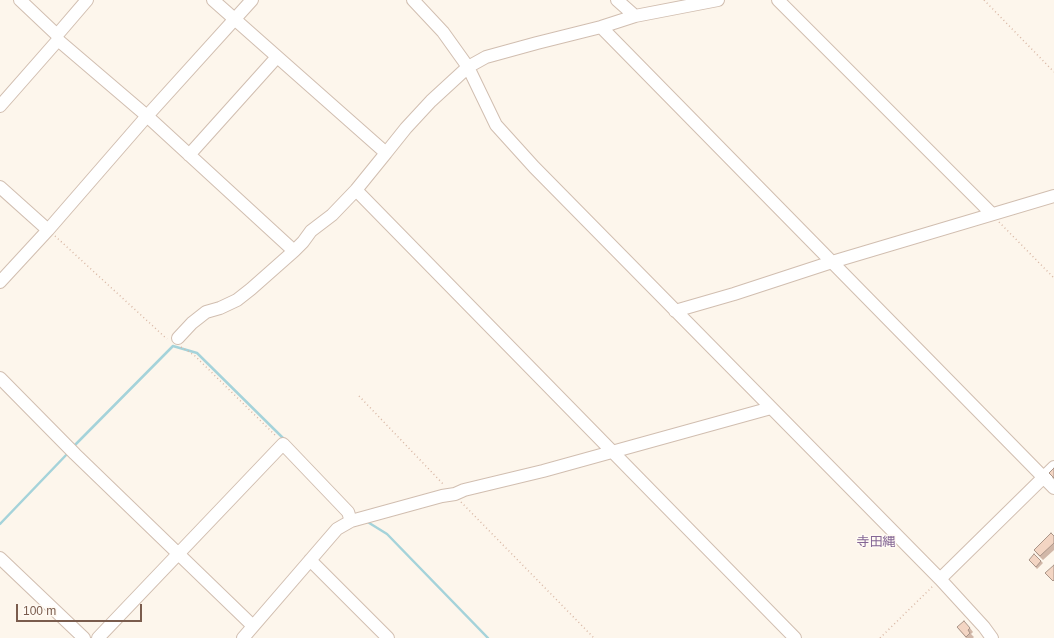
<!DOCTYPE html>
<html>
<head>
<meta charset="utf-8">
<style>
  body { margin:0 }
  #map { position:relative; width:1054px; height:638px; overflow:hidden; background:#fdf6ec; font-family:Helvetica,sans-serif }
  canvas { display:block }
  .scale { position:absolute; left:16px; top:604px; width:126px; height:18px; box-sizing:border-box; border:2px solid #7a5c4d; border-top:0; padding-left:5px; font-size:12px; line-height:14px; white-space:nowrap; color:#7a5c4d; -webkit-text-stroke:3px #fffaf3; paint-order:stroke }
</style>
</head>
<body>
<div id="map">
<canvas width="1054" height="638"></canvas>
<div class="scale">100 m</div>
</div>
<script>
const ctx = document.querySelector('canvas').getContext('2d');
ctx.lineJoin = 'round';
function toPath(rows) {
  const path = new Path2D();
  for (const r of rows) {
    path.moveTo(r[0], r[1]);
    for (let i = 2; i < r.length; i += 2) path.lineTo(r[i], r[i + 1]);
  }
  return path;
}
function strokePath(path, color, width, dash) {
  ctx.strokeStyle = color;
  ctx.lineWidth = width;
  ctx.lineCap = dash ? 'butt' : 'round';
  ctx.setLineDash(dash || []);
  ctx.stroke(path);
}
function fillPath(path, color) {
  ctx.fillStyle = color;
  ctx.fill(path, 'evenodd');
}
function label(font, color, halo, rows, align = 'center') {
  ctx.font = font + ' Helvetica,"Noto Sans JP",sans-serif';
  ctx.lineWidth = 3;
  ctx.setLineDash([]);
  ctx.textBaseline = 'middle';
  ctx.strokeStyle = halo;
  ctx.fillStyle = color;
  for (const [text, x, y, turn = 0] of rows) {
    ctx.save();
    ctx.translate(x, y);
    ctx.rotate((+turn || 0) * Math.PI / 180);
    ctx.textAlign = isNaN(turn) ? turn : align;
    if (halo) ctx.strokeText(text, 0, 0);
    ctx.fillText(text, 0, 0);
    ctx.restore();
  }
}
const stream = toPath([
  [73,447,173,346,197,353,285,440],
  [366,521,387,534,488,638],
  [0,524,69,452]
]);
const path = toPath([
  [984,0,1054,72],
  [999,222,1054,278],
  [55,236,167,339],
  [181,347,194,355,277,437],
  [359,396,444,485],
  [461,502,594,638],
  [880,638,933,586]
]);
const minor = toPath([
  [20,0,57,35,87,0],
  [213,0,386,153,406,128,431,101,468,67,486,57,537,43,601,27,635,16,718,0],
  [413,0,443,32,468,67,496,125,534,167,940,579,984,627,992,638],
  [617,0,635,16],
  [778,0,992,214],
  [601,27,1054,488],
  [58,40,147,116,294,251,303,242,311,231,332,215,356,190,386,153],
  [0,106,58,40,57,35],
  [189,155,277,57],
  [0,187,48,230],
  [356,190,795,638],
  [0,282,48,230,147,116,252,0],
  [675,311,734,294,832,262,1054,196],
  [178,338,192,323,206,312,220,308,237,300,251,289,294,251],
  [0,378,75,454,253,626],
  [0,558,84,638],
  [310,560,388,638],
  [940,579,1054,467],
  [98,638,283,444,348,512,351,521],
  [243,638,337,529,351,521,442,496,455,494,464,490,543,471,771,408]
]);
const wall = toPath([
  [1054,536,1054,550,1043,560,1037,554,1034,550],
  [1029,560,1041,561,1043,563,1037,569],
  [957,627,970,628,973,632,971,634,974,637,973,638,966,638]
]);
const building = toPath([
  [1054,468,1054,478,1049,473,1054,468],
  [1051,533,1054,536,1054,543,1040,556,1034,550,1051,533],
  [1034,554,1041,561,1036,567,1029,560,1034,554],
  [1054,565,1054,580,1053,581,1045,573,1054,565],
  [964,621,970,628,968,630,970,633,966,637,957,627,964,621]
]);
const neighbourhoodNames = [
  ["寺田縄",876,542]
];
strokePath(stream, '#a5d3da', 2.5);
strokePath(minor, '#d1beb0', 14);
strokePath(path, '#d9b8a5', 1.5, [1, 3]);
strokePath(minor, '#fff', 12);
fillPath(wall, '#d1b7a8');
fillPath(building, '#f3d5c3');
strokePath(building, '#aa9588', 1);
label('13px', '#846695', '#fffaf3', neighbourhoodNames);
</script>
</body>
</html>
